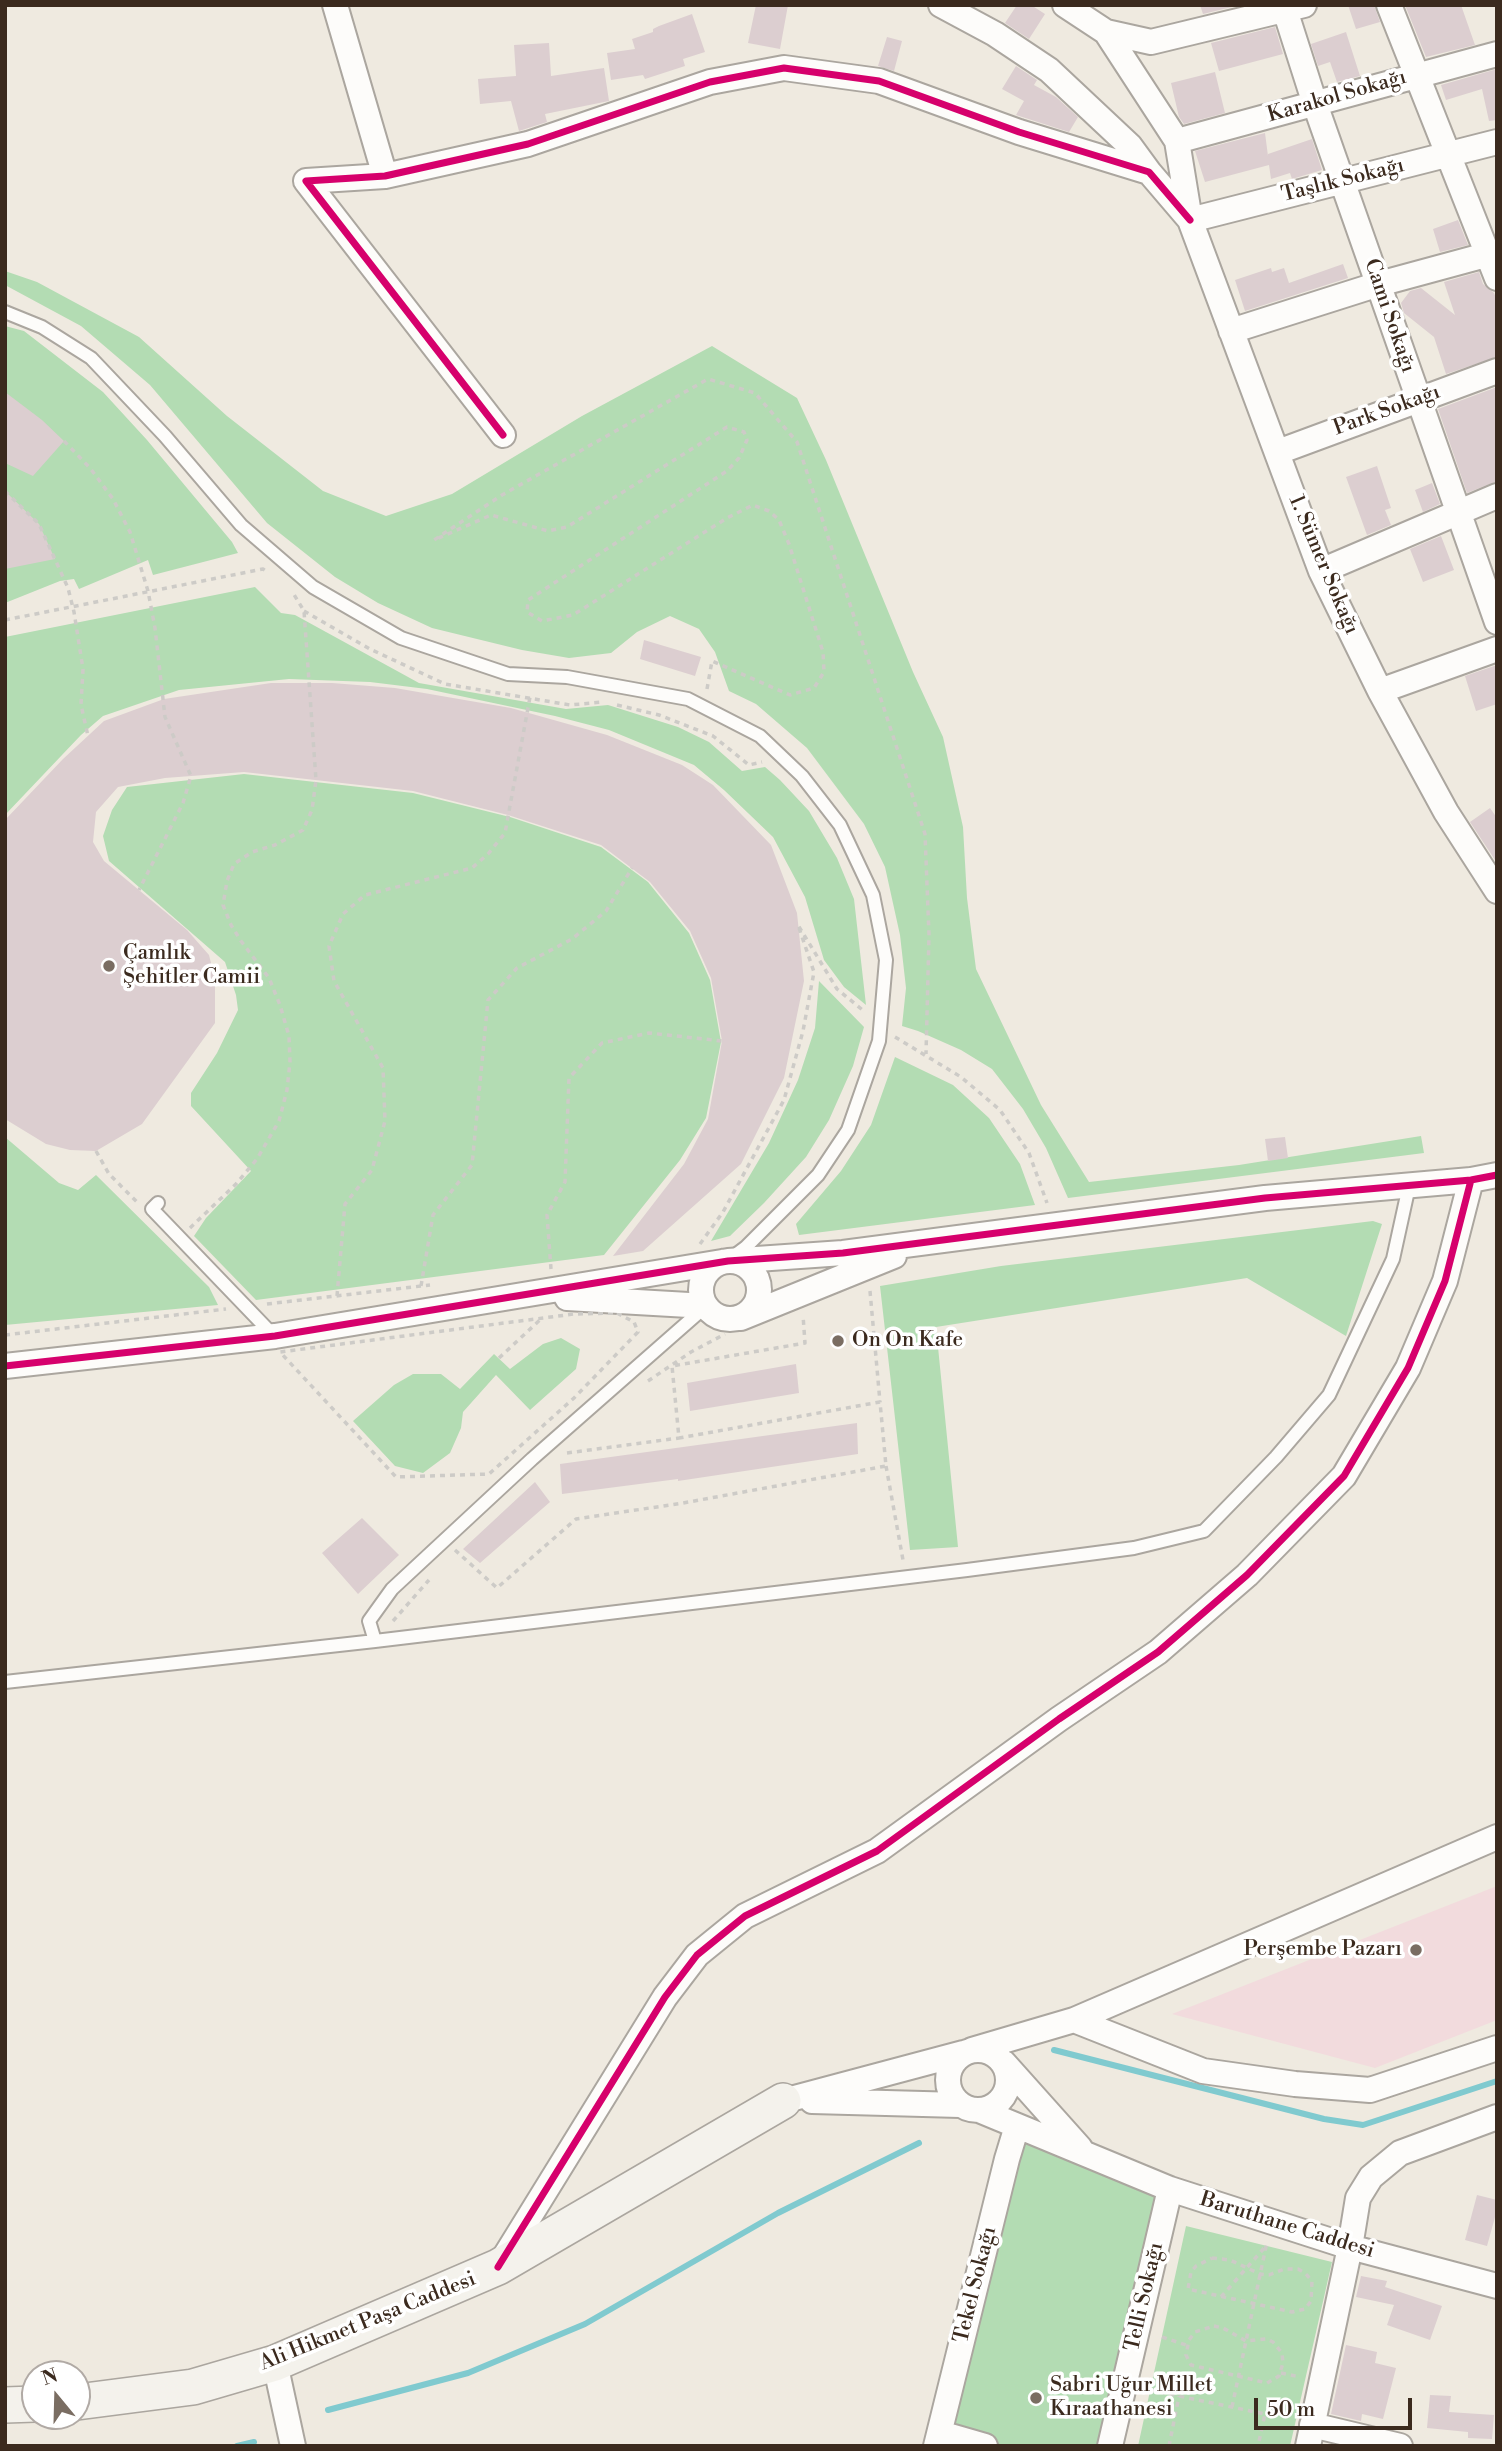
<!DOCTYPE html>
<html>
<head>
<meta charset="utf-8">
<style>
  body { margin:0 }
  #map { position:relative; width:1502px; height:2451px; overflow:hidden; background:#efeae0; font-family:"Libre Bodoni",serif }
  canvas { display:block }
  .frame { position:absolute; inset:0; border:7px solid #3b2a1e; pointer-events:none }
  .north { position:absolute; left:21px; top:2360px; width:70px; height:70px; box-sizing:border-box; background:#fff; border:2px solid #b1aaa5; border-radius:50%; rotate:341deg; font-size:19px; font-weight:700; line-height:28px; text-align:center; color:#3b2a1e }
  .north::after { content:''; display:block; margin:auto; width:24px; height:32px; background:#7a6d62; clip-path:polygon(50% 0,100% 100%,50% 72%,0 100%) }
  .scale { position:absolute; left:1254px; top:2398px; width:158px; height:32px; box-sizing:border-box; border:4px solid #3b2a1e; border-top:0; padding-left:9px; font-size:21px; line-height:24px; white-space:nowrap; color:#3b2a1e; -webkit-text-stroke:5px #fff; paint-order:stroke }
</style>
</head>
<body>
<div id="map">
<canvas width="1502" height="2451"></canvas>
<div class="frame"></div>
<div class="north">N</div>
<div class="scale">50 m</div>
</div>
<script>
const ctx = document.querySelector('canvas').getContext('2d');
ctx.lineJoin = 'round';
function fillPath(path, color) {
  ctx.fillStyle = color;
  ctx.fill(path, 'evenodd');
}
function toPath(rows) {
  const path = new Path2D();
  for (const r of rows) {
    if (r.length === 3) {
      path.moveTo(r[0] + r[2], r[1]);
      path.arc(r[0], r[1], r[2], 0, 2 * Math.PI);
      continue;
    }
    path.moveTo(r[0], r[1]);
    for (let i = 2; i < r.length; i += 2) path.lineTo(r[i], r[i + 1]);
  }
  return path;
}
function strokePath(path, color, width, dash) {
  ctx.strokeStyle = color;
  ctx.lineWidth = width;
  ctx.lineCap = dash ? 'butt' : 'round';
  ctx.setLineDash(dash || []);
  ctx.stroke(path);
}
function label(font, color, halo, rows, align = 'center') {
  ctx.font = font + ' "Libre Bodoni",serif';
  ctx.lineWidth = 7;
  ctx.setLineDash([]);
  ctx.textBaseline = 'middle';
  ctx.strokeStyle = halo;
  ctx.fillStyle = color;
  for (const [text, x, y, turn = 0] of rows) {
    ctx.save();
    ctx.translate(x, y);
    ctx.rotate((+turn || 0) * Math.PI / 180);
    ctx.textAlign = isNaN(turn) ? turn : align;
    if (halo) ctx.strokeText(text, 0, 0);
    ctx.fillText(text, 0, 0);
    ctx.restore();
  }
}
const built = toPath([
  [1497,1886,1497,2020,1375,2068,1172,2014]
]);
const green = toPath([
  [5,271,37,282,139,337,227,416,323,491,386,516,452,494,582,416,712,346,797,398,826,460,913,672,943,737,963,827,967,898,976,969,1041,1105,1089,1182,1239,1165,1421,1136,1424,1153,1068,1198,1046,1148,1023,1109,992,1069,961,1050,918,1031,902,1026,906,988,900,935,885,867,864,824,807,748,756,704,729,691,715,652,699,629,670,616,637,632,611,653,569,658,522,650,432,628,378,603,335,577,267,523,150,385,81,326,5,285],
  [5,326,24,331,103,392,147,440,232,542,238,553,153,575,148,560,79,589,74,579,60,581,5,603],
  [255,587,281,613,295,615,419,683,566,709,608,705,678,727,709,742,742,771,765,767,780,780,809,811,837,858,854,899,866,1005,844,987,824,960,805,897,773,837,724,790,694,765,609,730,555,716,427,689,370,682,289,679,179,690,103,716,81,735,5,815,5,637],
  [244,774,413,793,510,817,601,847,648,882,689,933,710,980,721,1042,706,1118,680,1160,604,1255,256,1300,194,1236,206,1218,251,1171,191,1106,191,1093,217,1053,238,1010,236,995,225,962,109,861,103,836,112,810,127,787],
  [819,981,864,1027,853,1066,829,1120,806,1157,764,1203,730,1236,711,1241,769,1143,798,1080,815,1028],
  [895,1057,953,1085,989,1118,1020,1164,1035,1205,799,1235,796,1224,841,1171,871,1125],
  [5,1137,59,1183,78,1190,96,1175,209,1287,218,1305,5,1325],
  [1373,1221,1382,1224,1346,1336,1247,1278,936,1327,958,1547,910,1550,880,1286,1001,1266],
  [561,1338,580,1349,576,1369,530,1410,496,1375,463,1412,461,1428,450,1453,423,1473,395,1466,353,1421,394,1385,413,1374,441,1374,460,1389,494,1354,510,1369,543,1344],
  [1023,2128,1170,2189,1110,2446,985,2446,940,2433],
  [1186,2226,1332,2262,1290,2446,1138,2446]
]);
const stream = toPath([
  [1054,2050,1324,2119,1363,2125,1497,2081],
  [328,2410,468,2373,585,2324,778,2213,919,2143],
  [237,2446,254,2442]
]);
const building = toPath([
  [756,5,788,5,780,49,748,43],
  [1017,5,1031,5,1045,14,1029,39,1005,23],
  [1200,5,1240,5,1203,14],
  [1348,5,1374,5,1380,22,1356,29],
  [1405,5,1461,5,1475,45,1426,57],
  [692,14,705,52,683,59,685,66,645,79,643,75,611,80,607,53,635,49,632,39,653,32,653,29,659,26],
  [1275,27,1283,54,1219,71,1211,43],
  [1346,32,1360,76,1337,82,1330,62,1318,66,1311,44],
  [887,37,902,41,894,71,878,66],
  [549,43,551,76,604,68,609,101,545,114,547,122,519,131,511,101,480,104,478,79,516,76,514,45],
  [1016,66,1037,80,1034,85,1056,97,1078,117,1069,132,1016,115,1024,101,1002,89],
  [1497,69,1497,120,1489,121,1482,89,1446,100,1441,85],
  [1215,72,1225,113,1184,124,1179,117,1171,83],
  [1265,133,1268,156,1268,154,1312,139,1322,170,1292,179,1290,173,1271,179,1269,165,1205,182,1195,151],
  [1458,220,1468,245,1440,252,1433,229],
  [1343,264,1348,278,1245,311,1235,280,1271,268,1272,272,1284,268,1289,283],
  [1479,272,1483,284,1494,293,1497,300,1497,357,1446,374,1434,337,1404,313,1401,303,1410,291,1421,288,1455,315,1444,282],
  [1497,387,1497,481,1467,493,1438,409],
  [5,392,42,420,64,441,33,476,5,463],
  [1377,466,1391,508,1385,510,1391,525,1367,535,1346,477],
  [1432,483,1440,504,1423,512,1415,490],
  [5,491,39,524,55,559,5,569],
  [1441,536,1454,570,1423,582,1410,549],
  [644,640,701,657,695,676,640,659],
  [1497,665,1497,704,1476,711,1465,676],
  [271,683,332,683,395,688,511,708,607,735,682,765,713,785,771,845,797,913,804,981,784,1078,741,1164,643,1251,613,1256,684,1164,708,1119,722,1041,711,978,690,931,650,882,601,845,508,815,413,791,244,772,165,778,118,787,96,812,93,842,104,861,187,930,209,955,215,979,215,1023,142,1124,96,1151,70,1150,46,1144,5,1119,5,820,63,759,104,721,164,699],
  [1490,808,1497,818,1497,863,1470,822],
  [1285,1137,1288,1158,1268,1161,1265,1139],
  [796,1364,799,1393,690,1411,687,1383],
  [857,1423,858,1454,678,1481,678,1479,562,1494,560,1464],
  [535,1482,550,1502,480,1563,463,1549],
  [362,1518,399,1555,358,1594,322,1553],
  [1477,2195,1497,2200,1497,2210,1487,2246,1465,2240],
  [1361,2276,1387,2281,1385,2287,1442,2306,1430,2340,1387,2325,1394,2305,1356,2297],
  [1346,2345,1377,2352,1375,2363,1396,2368,1383,2419,1362,2414,1361,2421,1331,2414],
  [1430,2395,1451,2396,1449,2412,1494,2415,1492,2439,1468,2438,1468,2432,1427,2428]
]);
const path = toPath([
  [64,441,90,468,113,499,130,532,148,591,155,628,165,717,191,776,183,803,139,890],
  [5,491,39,524,68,588,74,612,83,669,81,705,88,736],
  [304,611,370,649,445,684,570,705,603,702],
  [5,620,263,569,266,571],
  [707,689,712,661,790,695,814,688,824,672,823,652,789,544,779,520,769,511,753,505,727,518,573,615,542,621,527,612,528,600,727,471,739,458,747,440,744,432,727,427,567,527,548,531,491,515,434,540,502,495,708,379,755,393,797,442,925,834,929,935,926,1054],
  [617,705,659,715,713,736,749,765,762,762],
  [895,1037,961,1077,1000,1110,1029,1153,1047,1203],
  [96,1151,109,1174,138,1203],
  [190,1228,236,1184,257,1159,279,1121,287,1090,290,1062,289,1036,280,1005,269,978,241,941,231,925,223,905,227,881,234,864,252,852,275,845,303,830,312,810,316,780,304,611,293,593],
  [700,1244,723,1212,784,1100,803,1031,814,972,798,925,837,989,865,1012],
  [551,1269,547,1215,565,1182,569,1078,602,1043,649,1033,722,1041],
  [421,1286,433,1215,472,1165,488,1000,517,968,572,939,606,911,632,868],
  [870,1291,880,1402],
  [337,1296,345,1204,372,1170,385,1121,383,1068,334,981,329,946,343,914,365,895,472,868,488,854,505,833,530,697],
  [267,1304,430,1285],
  [617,1313,634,1322,638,1332,574,1398,489,1474,396,1477,280,1352,574,1314,617,1313],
  [5,1335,226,1309],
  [499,1358,542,1318],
  [648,1381,691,1352,725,1334],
  [567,1453,679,1438],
  [886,1466,903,1560],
  [455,1550,497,1588,576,1519,683,1503,886,1466,880,1402,679,1438,672,1366,805,1343,803,1315],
  [393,1621,429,1580],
  [1212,2258,1230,2260,1260,2274,1269,2275,1284,2269,1298,2269,1305,2273,1312,2281,1311,2301,1305,2309,1292,2312,1188,2289,1191,2272,1196,2266,1212,2258],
  [1221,2297,1266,2246],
  [1214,2326,1223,2328,1246,2341,1266,2339,1273,2342,1282,2353,1283,2363,1279,2376,1267,2383,1191,2365,1186,2355,1189,2340,1195,2332,1214,2326],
  [1162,2337,1186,2345],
  [1281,2373,1300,2377],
  [1150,2390,1265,2414,1258,2446],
  [1232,2407,1267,2242],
  [1169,2446,1179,2396]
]);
const service = toPath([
  [5,312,42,327,91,358,165,436,241,525,313,587,401,638,508,674,567,677,688,699,760,736,802,776,840,825,873,895,886,960,879,1041,848,1130,818,1175,746,1247,734,1256],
  [158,1203,152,1209,274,1336],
  [375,1641,369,1621,392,1589,532,1459,705,1307],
  [5,1682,375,1641,967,1570,1134,1548,1204,1531,1276,1457,1329,1395,1393,1259,1409,1186]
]);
const minor = toPath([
  [335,5,385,176],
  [941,5,995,34,1049,70,1130,146,1149,172],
  [1065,5,1106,32,1177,141,1190,220,1321,571,1380,691,1446,812,1497,891],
  [1389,5,1497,278],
  [1285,10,1315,104,1497,622],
  [1106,32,1151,42,1304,5],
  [1177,141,1497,54],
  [1190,220,1497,142],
  [1231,331,1379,284,1497,252],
  [503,435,306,181,385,176,528,144,710,82,784,68,879,81,1019,132,1149,172,1190,220],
  [1278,452,1497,371],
  [1321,571,1497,496],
  [1380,691,1497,649],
  [730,1290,29],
  [567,1298,706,1306],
  [741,1318,894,1256],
  [5,1366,275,1336,728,1261,843,1253,1265,1198,1471,1180,1497,1175],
  [1074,2020,1203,2071,1295,2084,1370,2090,1497,2048],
  [978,2080,30],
  [972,2050,1074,2020,1497,1837],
  [1004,2063,1080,2148],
  [783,2101,963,2053],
  [812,2101,960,2105],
  [979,2110,1170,2189,1350,2247,1497,2286],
  [502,2261,665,1997,697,1955,745,1916,877,1851,1059,1719,1158,1652,1247,1575,1344,1476,1408,1368,1445,1281,1471,1180],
  [275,2363,293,2446],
  [1312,2425,1400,2446],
  [940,2433,985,2446],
  [936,2446,1007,2159,1017,2126],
  [1110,2446,1170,2189],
  [1308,2446,1350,2247,1358,2198,1371,2177,1400,2153,1497,2117]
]);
const secondary = toPath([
  [77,2402,193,2387,275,2363,498,2267,783,2101],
  [5,2405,35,2404]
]);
const cycleway = toPath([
  [503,435,306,181,385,176,528,144,710,82,784,68,879,81,1019,132,1149,172,1190,220],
  [5,1366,275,1336,728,1261,843,1253,1265,1198,1471,1180,1497,1175],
  [498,2267,665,1997,697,1955,745,1916,877,1851,1059,1719,1158,1652,1247,1575,1344,1476,1408,1368,1445,1281,1471,1180]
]);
const markers = [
  [109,966,7,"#7a6d62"],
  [838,1341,7,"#7a6d62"],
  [1416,1950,7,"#7a6d62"],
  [1036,2398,7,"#7a6d62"]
];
const streetNames = [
  ["Karakol Sokağı",1337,97,-16],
  ["Taşlık Sokağı",1343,181,-14],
  ["Cami Sokağı",1389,316,71],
  ["Park Sokağı",1387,411,-20],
  ["1. Sümer Sokağı",1323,565,67],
  ["Baruthane Caddesi",1287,2226,17],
  ["Tekel Sokağı",976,2285,-76],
  ["Telli Sokağı",1145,2297,-77],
  ["Ali Hikmet Paşa Caddesi",368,2322,-22]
];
const poiNames = [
  ["Çamlık",123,954],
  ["Şehitler Camii",123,978],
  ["On On Kafe",852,1341],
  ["Perşembe Pazarı",1402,1950,"right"],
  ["Sabri Uğur Millet",1050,2386],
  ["Kıraathanesi",1050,2410]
];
fillPath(built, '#f2dbdd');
fillPath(green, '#b3dcb3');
strokePath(stream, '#80cacf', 6);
fillPath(building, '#dcced0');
strokePath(service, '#aba69f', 16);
strokePath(minor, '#aba69f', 28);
strokePath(secondary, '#aba69f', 38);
strokePath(path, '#cdcbc7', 3.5, [5, 5]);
strokePath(service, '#fdfcfa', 12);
strokePath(minor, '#fdfcfa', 24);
strokePath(secondary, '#f4f2ec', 35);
strokePath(cycleway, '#d6006c', 7);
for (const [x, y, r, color] of markers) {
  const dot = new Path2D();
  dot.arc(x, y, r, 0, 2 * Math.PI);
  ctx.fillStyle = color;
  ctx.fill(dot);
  strokePath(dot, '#fff', 2.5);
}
label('21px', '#3b2a1e', '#fff', streetNames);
label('21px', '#3b2a1e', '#fff', poiNames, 'left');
</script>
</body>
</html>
